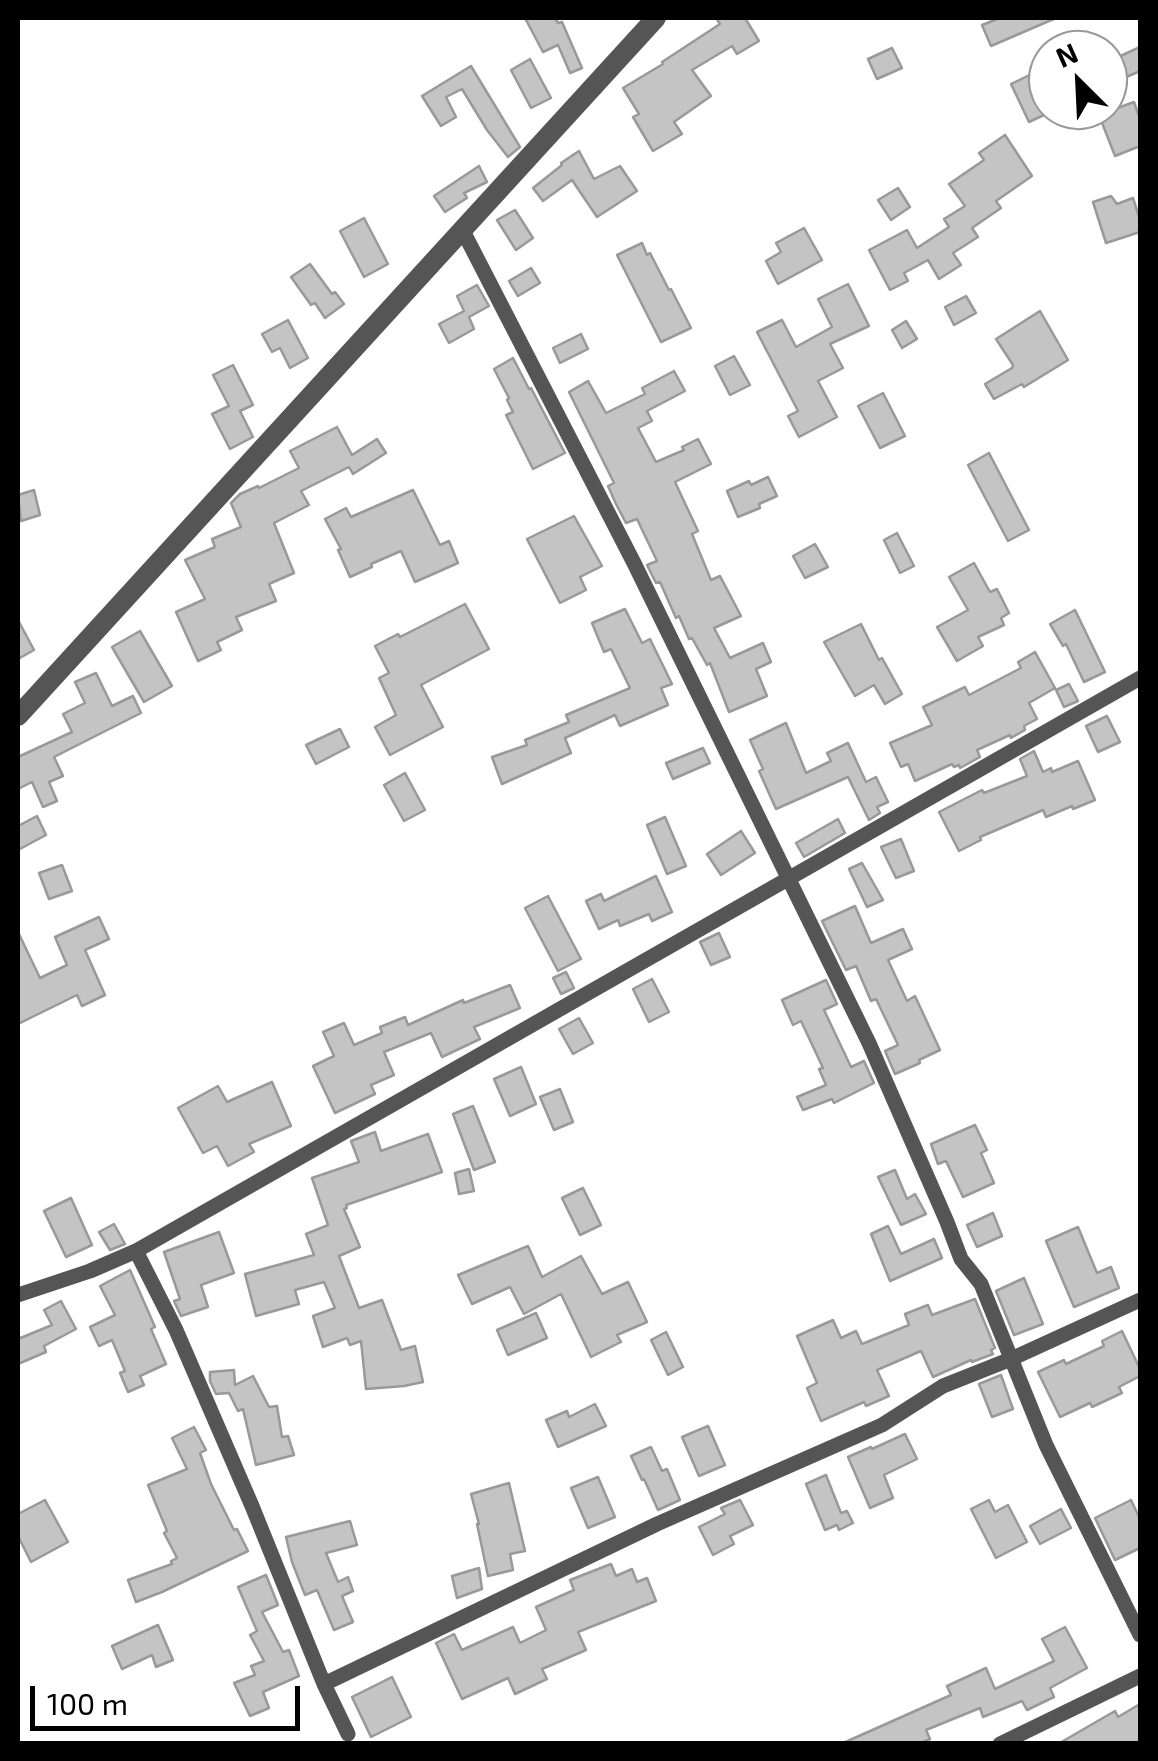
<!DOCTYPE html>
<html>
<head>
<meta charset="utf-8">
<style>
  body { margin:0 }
  #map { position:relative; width:1158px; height:1761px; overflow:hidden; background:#fff; font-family:"Exo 2",sans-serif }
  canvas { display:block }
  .frame { position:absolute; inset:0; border:20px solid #000; pointer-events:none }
  .north { position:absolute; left:1028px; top:30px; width:100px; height:100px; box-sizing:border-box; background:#fff; border:2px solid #999; border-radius:50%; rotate:336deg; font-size:28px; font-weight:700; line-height:40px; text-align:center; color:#000 }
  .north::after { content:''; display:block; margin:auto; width:35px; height:45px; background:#000; clip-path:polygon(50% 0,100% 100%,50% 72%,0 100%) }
  .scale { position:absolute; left:30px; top:1686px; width:270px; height:45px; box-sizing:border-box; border:5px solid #000; border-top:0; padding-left:12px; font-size:30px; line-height:35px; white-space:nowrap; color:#000; -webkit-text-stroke:8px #fff; paint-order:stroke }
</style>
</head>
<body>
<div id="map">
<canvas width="1158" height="1761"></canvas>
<div class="frame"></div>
<div class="north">N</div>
<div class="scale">100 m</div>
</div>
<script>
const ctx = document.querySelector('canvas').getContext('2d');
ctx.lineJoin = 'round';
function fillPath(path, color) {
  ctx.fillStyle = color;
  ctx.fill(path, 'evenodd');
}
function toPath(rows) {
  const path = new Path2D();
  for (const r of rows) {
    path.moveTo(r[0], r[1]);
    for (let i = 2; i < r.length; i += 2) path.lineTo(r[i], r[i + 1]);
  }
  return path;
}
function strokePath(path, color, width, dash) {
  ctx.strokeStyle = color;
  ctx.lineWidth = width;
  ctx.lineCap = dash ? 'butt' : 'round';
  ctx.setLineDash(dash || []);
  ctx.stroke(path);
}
const building = toPath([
  [525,18,555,18,558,23,562,22,582,68,570,73,558,45,543,52,525,18],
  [716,18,745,18,759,41,737,54,732,46,692,70,711,96,674,122,682,134,653,151,633,117,639,114,623,88,663,64,662,62,720,24,716,18],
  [1000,18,1056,18,991,46,982,25,1000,18],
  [1140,47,1140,71,1122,79,1114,59,1140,47],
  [892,48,902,68,877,79,868,59,892,48],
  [530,59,551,98,531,108,511,70,530,59],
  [471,66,520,147,508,157,487,130,462,89,446,97,456,117,441,126,422,96,471,66],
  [1044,68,1048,77,1048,113,1029,122,1011,84,1044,68],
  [1134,102,1140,119,1140,146,1115,156,1097,110,1112,110,1134,102],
  [1005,135,1032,176,996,201,1001,208,972,228,978,237,953,253,961,265,939,279,928,260,904,273,908,281,890,290,869,250,907,230,917,248,949,227,944,219,965,206,949,184,984,160,979,153,1005,135],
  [579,151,594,179,620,166,637,191,597,217,572,180,543,201,533,188,562,165,561,163,579,151],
  [479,166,487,182,464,193,467,198,445,212,434,196,479,166],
  [898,188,910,207,891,220,878,200,898,188],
  [1111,196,1117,204,1133,198,1140,220,1140,232,1106,243,1093,202,1111,196],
  [515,210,533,238,516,250,497,220,515,210],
  [364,218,388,264,364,277,340,231,364,218],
  [804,228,822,260,778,284,766,261,781,252,776,243,804,228],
  [642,243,647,255,650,253,669,290,671,289,691,328,661,342,617,255,642,243],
  [310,264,332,294,335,292,344,304,325,318,315,303,311,305,291,277,310,264],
  [531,268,540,283,518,296,509,281,531,268],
  [848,284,869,326,830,344,843,368,818,381,837,417,799,437,788,416,798,411,757,332,782,320,796,347,832,327,818,299,848,284],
  [477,285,489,306,469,317,474,329,449,343,439,324,464,311,457,296,477,285],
  [966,296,976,313,954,325,945,307,966,296],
  [1040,311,1068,360,1024,387,1022,384,994,399,985,384,1012,368,1013,365,996,339,1040,311],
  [288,320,308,358,290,368,280,348,272,352,262,334,288,320],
  [906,321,917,339,902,348,892,330,906,321],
  [581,334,588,349,560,363,553,348,581,334],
  [734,356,750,385,730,395,715,366,734,356],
  [513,358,529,389,531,388,565,453,533,469,506,415,513,412,507,400,509,398,494,369,513,358],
  [233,365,253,405,240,411,253,437,230,449,212,414,229,406,213,375,233,365],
  [674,371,685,391,647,411,652,421,638,428,656,462,684,450,682,447,698,439,711,464,675,482,698,531,692,534,711,580,720,576,741,616,714,628,730,658,763,643,771,662,756,669,767,696,729,712,710,663,707,665,692,638,689,639,679,616,676,618,660,582,656,583,647,565,657,561,637,519,626,523,616,504,608,486,614,483,569,392,588,381,606,413,645,394,642,388,674,371],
  [883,393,905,436,880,448,858,406,883,393],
  [337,427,352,455,377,439,386,453,353,474,349,467,301,491,309,505,274,523,294,573,269,584,276,601,236,617,242,630,217,642,221,650,198,661,176,612,205,599,185,560,215,547,212,539,241,527,231,503,240,494,258,486,259,488,299,468,290,451,337,427],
  [989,453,1029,530,1008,541,968,465,989,453],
  [768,477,777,496,759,504,760,508,738,517,727,491,749,481,751,485,768,477],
  [34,490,40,515,21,521,18,495,34,490],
  [413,490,440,545,449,541,458,563,415,582,401,551,371,564,372,567,350,577,338,550,341,549,325,519,346,508,351,517,413,490],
  [574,516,602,566,580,577,586,590,560,603,527,539,574,516],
  [897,533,914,566,900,573,884,540,897,533],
  [815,544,828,567,805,578,793,556,815,544],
  [974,563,990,592,997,589,1009,613,1001,618,1004,625,978,637,983,646,957,661,937,627,968,610,949,577,974,563],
  [465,604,489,649,421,685,443,727,390,755,375,727,396,715,379,678,389,673,375,646,398,634,400,637,465,604],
  [625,609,642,643,650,639,672,684,661,688,668,705,620,726,615,715,565,738,571,753,502,784,492,757,527,745,525,740,569,722,566,715,630,688,611,649,604,652,592,623,625,609],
  [1075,610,1105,672,1084,682,1066,644,1063,646,1050,624,1075,610],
  [18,620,34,650,18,659,18,620],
  [861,624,879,660,882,658,902,694,885,704,874,685,855,696,824,642,861,624],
  [140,631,172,686,144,702,112,647,140,631],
  [1035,652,1055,688,1029,703,1037,719,1024,726,1025,730,1011,738,1010,735,977,750,980,757,960,768,959,765,954,767,952,764,915,781,908,764,901,767,890,743,932,725,923,707,965,687,969,695,1021,668,1018,662,1035,652],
  [96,673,112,706,133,696,141,713,54,757,63,776,49,782,57,801,43,807,32,782,18,789,18,757,72,732,63,714,85,703,75,682,96,673],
  [1069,684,1078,701,1064,707,1056,690,1069,684],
  [1107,716,1120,742,1098,752,1086,726,1107,716],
  [786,723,806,773,831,761,827,753,848,743,866,782,876,777,888,802,877,807,880,813,869,820,848,777,776,809,759,771,763,769,750,740,786,723],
  [340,729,349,747,316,764,306,745,340,729],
  [703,748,710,763,673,779,666,763,703,748],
  [1034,751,1043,772,1051,768,1052,772,1078,761,1095,800,1073,809,1072,806,1046,817,1043,810,980,837,981,840,959,851,939,812,982,790,984,793,1027,776,1020,759,1034,751],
  [405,773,425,810,404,821,384,785,405,773],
  [37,816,46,835,18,850,18,826,37,816],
  [665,817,686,866,667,874,647,825,665,817],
  [838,819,845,833,804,857,796,843,838,819],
  [741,831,755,853,721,875,707,854,741,831],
  [901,839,914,871,896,878,881,847,901,839],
  [862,863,883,900,867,907,849,869,862,863],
  [62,865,72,891,49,899,39,873,62,865],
  [656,876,672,912,652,921,649,914,620,926,618,920,599,929,586,901,601,894,604,901,656,876],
  [548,896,581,959,558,971,525,908,548,896],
  [855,906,871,943,903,929,912,949,888,960,907,1001,915,996,940,1050,919,1060,920,1063,895,1074,885,1051,898,1045,876,999,871,1001,856,966,846,970,822,921,855,906],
  [99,917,109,939,85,950,105,995,82,1006,77,995,18,1024,18,932,40,978,67,965,55,937,99,917],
  [719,933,730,957,711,965,700,942,719,933],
  [566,972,574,988,561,994,553,978,566,972],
  [652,979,669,1012,649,1022,633,989,652,979],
  [826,980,837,1004,824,1010,851,1067,864,1061,874,1083,834,1103,832,1099,803,1110,797,1097,826,1085,819,1069,823,1068,801,1021,793,1025,782,1000,826,980],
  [510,985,520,1008,474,1027,480,1039,442,1057,431,1033,384,1052,394,1075,371,1085,375,1094,335,1113,313,1066,334,1056,323,1032,344,1023,354,1045,382,1033,380,1027,405,1017,408,1025,463,1000,464,1003,510,985],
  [579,1018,593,1043,573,1054,559,1029,579,1018],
  [521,1067,536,1104,510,1116,494,1079,521,1067],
  [272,1082,291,1126,249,1144,254,1152,228,1166,217,1146,203,1153,178,1108,218,1086,227,1102,272,1082],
  [560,1089,573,1122,554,1130,540,1097,560,1089],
  [473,1106,495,1162,474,1170,453,1114,473,1106],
  [975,1125,987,1150,981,1153,994,1183,963,1197,946,1161,938,1164,931,1144,975,1125],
  [375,1132,381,1151,428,1134,442,1172,346,1205,347,1208,344,1209,360,1247,339,1256,359,1308,382,1300,401,1350,415,1346,423,1382,404,1386,366,1389,361,1341,350,1345,347,1338,323,1347,313,1316,335,1308,324,1282,295,1290,299,1304,256,1316,245,1274,314,1255,306,1234,328,1225,312,1178,359,1162,351,1141,375,1132],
  [469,1169,474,1191,459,1194,455,1173,469,1169],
  [895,1170,907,1199,915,1194,926,1214,901,1225,878,1177,895,1170],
  [583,1188,601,1225,580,1235,562,1198,583,1188],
  [71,1198,92,1245,66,1257,44,1211,71,1198],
  [993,1213,1002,1236,977,1247,967,1225,993,1213],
  [114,1224,125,1244,110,1250,99,1232,114,1224],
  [888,1226,901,1254,934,1239,942,1258,890,1281,871,1234,888,1226],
  [1078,1227,1097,1273,1111,1267,1119,1288,1074,1307,1046,1241,1078,1227],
  [219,1232,234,1273,201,1285,208,1307,181,1316,174,1301,180,1299,164,1252,219,1232],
  [528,1246,542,1277,581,1256,602,1294,628,1282,647,1322,617,1335,621,1342,591,1357,561,1294,524,1314,510,1287,472,1304,458,1275,528,1246],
  [130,1270,155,1327,151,1329,166,1364,140,1376,144,1385,128,1392,120,1373,125,1371,112,1340,99,1346,90,1327,115,1315,100,1286,130,1270],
  [1024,1278,1043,1324,1014,1335,996,1291,1024,1278],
  [975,1299,995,1348,991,1350,993,1354,972,1362,971,1360,933,1377,921,1351,877,1370,889,1396,866,1406,864,1402,821,1421,807,1388,817,1383,797,1336,833,1320,841,1338,856,1331,862,1344,909,1325,905,1314,928,1305,932,1315,975,1299],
  [61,1301,76,1329,44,1346,46,1352,18,1364,18,1339,52,1325,44,1310,61,1301],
  [536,1313,547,1338,508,1355,497,1330,536,1313],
  [1122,1331,1140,1369,1140,1376,1119,1387,1122,1393,1092,1407,1090,1403,1060,1417,1038,1372,1064,1360,1066,1364,1104,1346,1102,1341,1122,1331],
  [666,1332,683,1367,668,1375,651,1340,666,1332],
  [234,1370,235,1385,253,1376,269,1407,277,1406,282,1437,288,1436,294,1455,256,1465,243,1409,238,1411,229,1393,216,1394,210,1381,210,1372,234,1370],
  [1001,1375,1013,1409,992,1417,979,1384,1001,1375],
  [595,1404,606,1426,558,1447,546,1420,567,1411,569,1417,595,1404],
  [708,1426,725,1465,699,1476,682,1437,708,1426],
  [194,1427,206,1450,200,1453,211,1484,234,1530,237,1529,248,1551,162,1592,136,1602,128,1580,172,1564,171,1561,177,1558,164,1533,167,1531,148,1485,187,1469,172,1438,194,1427],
  [905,1434,917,1459,884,1475,893,1498,870,1508,848,1457,871,1447,872,1449,905,1434],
  [651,1447,662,1471,667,1469,680,1500,658,1510,644,1479,642,1480,631,1456,651,1447],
  [826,1475,841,1513,847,1511,853,1523,839,1530,837,1525,825,1530,806,1484,826,1475],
  [598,1477,615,1517,588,1528,571,1488,598,1477],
  [509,1483,525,1551,510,1554,513,1570,488,1576,477,1524,479,1524,471,1494,509,1483],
  [45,1500,68,1542,31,1562,18,1536,18,1514,45,1500],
  [740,1500,753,1525,730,1536,734,1544,713,1555,699,1527,725,1514,721,1508,740,1500],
  [989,1500,995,1512,1008,1505,1027,1542,996,1558,971,1509,989,1500],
  [1131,1500,1140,1519,1140,1548,1115,1560,1095,1518,1131,1500],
  [1061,1509,1071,1528,1040,1544,1030,1526,1061,1509],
  [350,1521,357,1545,326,1553,338,1582,348,1577,353,1591,342,1596,353,1622,334,1630,317,1590,305,1595,292,1562,286,1537,350,1521],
  [611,1564,616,1576,632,1569,637,1582,647,1578,656,1601,578,1632,586,1650,542,1669,547,1679,515,1694,508,1678,462,1699,436,1643,454,1634,462,1650,513,1627,520,1643,546,1630,536,1607,574,1590,570,1580,611,1564],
  [479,1568,482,1589,457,1598,452,1576,479,1568],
  [266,1575,278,1605,262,1612,283,1652,289,1650,299,1676,263,1692,269,1708,250,1716,234,1683,255,1675,251,1666,264,1661,250,1635,257,1631,238,1587,266,1575],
  [158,1625,173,1660,156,1667,152,1655,122,1669,112,1646,158,1625],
  [1065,1627,1087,1668,1050,1688,1054,1697,1027,1710,1022,1701,983,1717,980,1708,926,1730,930,1739,919,1744,841,1744,951,1695,947,1686,986,1668,995,1689,1054,1661,1042,1639,1065,1627],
  [392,1677,411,1717,371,1737,352,1697,392,1677],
  [1140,1704,1140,1744,1058,1744,1115,1711,1118,1717,1140,1704]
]);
const minor = toPath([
  [463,231,634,563,869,1043,947,1222,961,1259,981,1284,1046,1445,1140,1635],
  [136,1251,176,1330,252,1506,324,1684,348,1734],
  [18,1295,90,1271,136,1251,1140,678],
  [324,1684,657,1524,882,1425,943,1386,1011,1359,1140,1300],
  [1000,1744,1140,1676]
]);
const tertiary = toPath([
  [18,716,656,18]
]);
fillPath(building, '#c4c4c4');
strokePath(building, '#999', 2.5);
strokePath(minor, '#555', 15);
strokePath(tertiary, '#555', 20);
</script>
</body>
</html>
